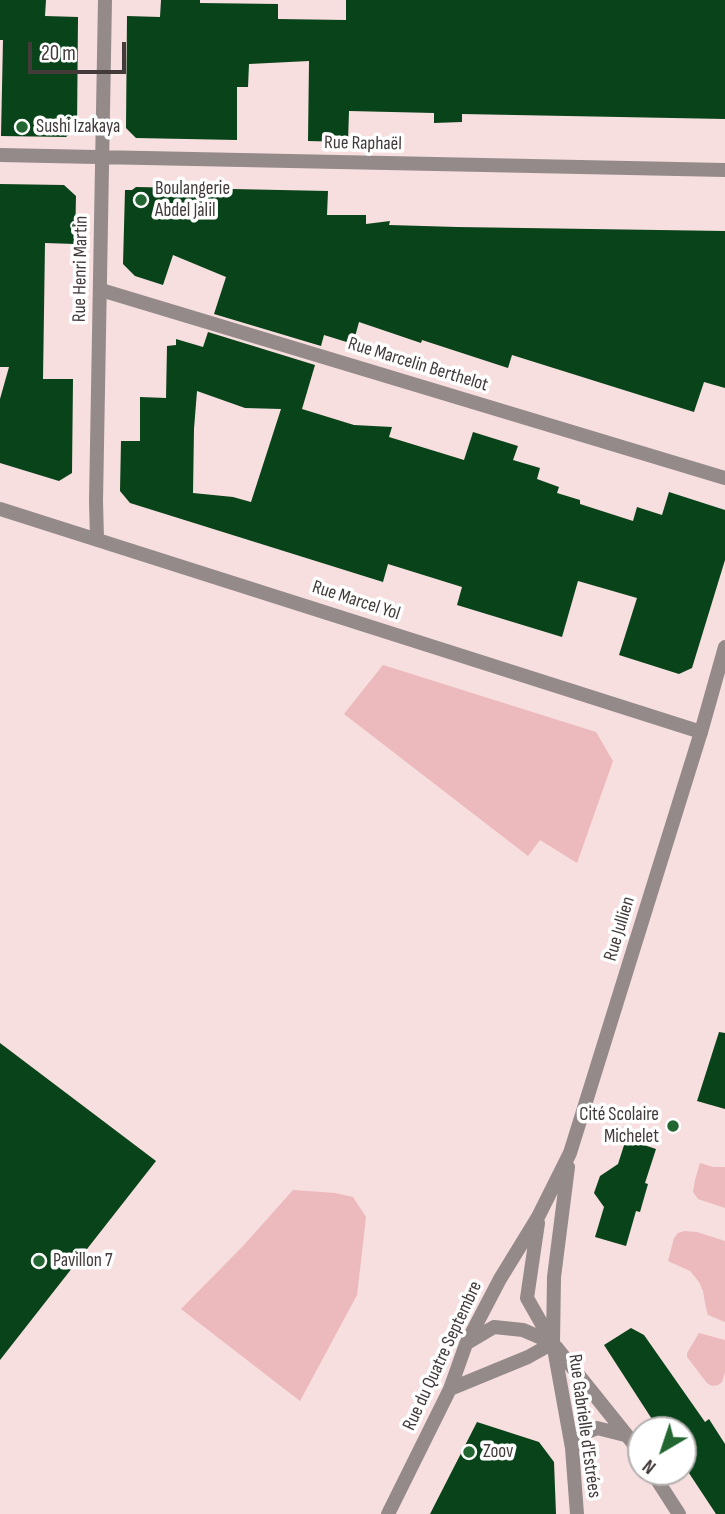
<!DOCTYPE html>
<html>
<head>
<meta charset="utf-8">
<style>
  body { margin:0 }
  #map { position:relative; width:725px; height:1514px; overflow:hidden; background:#f7dedf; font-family:"Sofia Sans Condensed",sans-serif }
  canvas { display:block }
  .north { position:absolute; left:627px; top:1416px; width:70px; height:70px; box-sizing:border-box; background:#fff; border:2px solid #b4b0b0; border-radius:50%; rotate:219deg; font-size:19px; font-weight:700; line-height:28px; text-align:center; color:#433a3a }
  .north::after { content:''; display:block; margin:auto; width:24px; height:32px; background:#226631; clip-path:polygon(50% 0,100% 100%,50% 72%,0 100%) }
  .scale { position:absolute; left:28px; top:42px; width:98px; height:32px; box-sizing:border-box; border:4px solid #433a3a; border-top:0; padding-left:9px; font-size:21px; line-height:24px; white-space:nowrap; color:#433a3a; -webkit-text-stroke:5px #fff; paint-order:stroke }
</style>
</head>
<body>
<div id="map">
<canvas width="725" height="1514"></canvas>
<div class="north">N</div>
<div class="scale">20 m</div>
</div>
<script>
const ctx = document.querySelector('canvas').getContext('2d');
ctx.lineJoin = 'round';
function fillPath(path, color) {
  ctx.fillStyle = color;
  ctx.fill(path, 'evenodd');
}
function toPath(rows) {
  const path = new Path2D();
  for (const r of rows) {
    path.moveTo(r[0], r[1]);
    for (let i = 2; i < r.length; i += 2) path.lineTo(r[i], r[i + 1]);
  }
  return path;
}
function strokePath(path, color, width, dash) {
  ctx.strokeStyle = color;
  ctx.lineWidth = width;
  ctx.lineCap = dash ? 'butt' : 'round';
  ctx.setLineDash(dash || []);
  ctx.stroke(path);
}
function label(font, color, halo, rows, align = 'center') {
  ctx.font = font + ' "Sofia Sans Condensed",sans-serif';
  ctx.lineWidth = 7;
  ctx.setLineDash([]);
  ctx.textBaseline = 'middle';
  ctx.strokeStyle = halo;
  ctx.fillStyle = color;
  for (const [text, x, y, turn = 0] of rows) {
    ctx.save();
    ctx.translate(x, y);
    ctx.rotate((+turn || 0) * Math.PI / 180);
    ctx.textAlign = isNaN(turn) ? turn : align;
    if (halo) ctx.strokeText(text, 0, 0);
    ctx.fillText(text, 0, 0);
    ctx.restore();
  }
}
const green = toPath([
  [383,665,596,732,613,761,577,863,540,840,528,856,344,714],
  [700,1163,713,1167,725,1167,725,1208,698,1199,693,1192,695,1180],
  [293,1190,335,1193,353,1197,366,1217,357,1295,300,1401,181,1309,243,1246],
  [685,1231,697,1232,725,1241,725,1322,708,1315,706,1308,703,1291,699,1282,690,1271,668,1261,674,1238,678,1233],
  [699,1333,725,1340,725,1372,722,1382,718,1385,712,1386,707,1383,687,1357,687,1353]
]);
const building = toPath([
  [0,0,46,0,45,16,78,17,77,128,66,137,1,136,3,40,0,40],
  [161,0,200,0,200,3,278,4,278,19,346,20,346,0,725,0,725,119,462,114,462,122,434,123,434,113,349,111,348,142,308,141,309,61,249,64,248,87,237,87,237,140,136,138,126,128,127,16,160,17],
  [0,184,64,185,76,196,75,244,45,243,43,379,73,379,72,473,59,481,0,463,0,399,9,367,0,367],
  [136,187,328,191,327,215,366,215,366,224,390,221,389,225,457,227,725,231,725,388,704,382,694,412,512,355,508,368,422,340,421,343,359,322,353,344,324,335,321,346,214,314,226,277,173,255,163,285,135,276,123,264,125,190,132,190],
  [208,332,315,365,302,409,354,425,392,427,389,437,464,460,473,432,518,446,513,460,540,468,537,479,559,487,557,493,580,500,580,504,633,521,637,507,662,515,669,492,725,510,725,560,692,668,679,674,619,655,637,598,578,581,562,637,457,605,462,587,388,564,383,582,130,503,120,491,121,441,140,441,140,397,166,398,167,346,176,345,176,339,203,347],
  [197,391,245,408,281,409,251,502,233,497,193,493,194,429],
  [719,1032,725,1033,725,1109,697,1101],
  [0,1043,156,1161,0,1360],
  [626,1139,656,1149,645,1183,648,1184,640,1212,636,1211,626,1246,595,1237,604,1207,594,1193,600,1176,618,1164],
  [631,1328,644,1335,705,1422,709,1419,725,1444,725,1514,716,1514,683,1464,683,1430,659,1430,604,1345],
  [477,1422,539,1442,554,1462,556,1514,430,1514]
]);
const minor = toPath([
  [0,155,725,170],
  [101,290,725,478],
  [97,539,96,501,105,0],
  [701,732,725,647],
  [553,1343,572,1448,577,1514],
  [556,1347,633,1443,641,1456],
  [572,1448,585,1433,597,1428,625,1435],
  [652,1472,679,1514]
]);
const tertiary = toPath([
  [0,509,701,732,570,1153,538,1217,500,1279,466,1344,450,1389,388,1514],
  [538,1223,527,1298,552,1342],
  [467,1343,494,1327,523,1330,553,1343],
  [553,1343,554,1277,568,1167],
  [450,1389,528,1357,553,1343]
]);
const markers = [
  [22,127,7,"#226631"],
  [141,200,7,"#226631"],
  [673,1126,7,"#226631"],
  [39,1261,7,"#226631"],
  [469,1452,7,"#226631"]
];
const poiNames = [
  ["Sushi Izakaya",36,127],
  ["Boulangerie",155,189],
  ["Abdel Jalil",155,211],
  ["Cité Scolaire",659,1115,"right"],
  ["Michelet",659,1137,"right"],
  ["Pavillon 7",53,1261],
  ["Zoov",483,1452]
];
const streetNames = [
  ["Rue Raphaël",363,144,1],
  ["Rue Henri Martin",81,269,-89],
  ["Rue Marcelin Berthelot",418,365,17],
  ["Rue Marcel Yol",356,601,18],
  ["Rue Jullien",620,929,-73],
  ["Rue du Quatre Septembre",443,1356,-65],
  ["Rue Gabrielle d'Estrées",584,1426,82]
];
fillPath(green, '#ecb9bc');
fillPath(building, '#094319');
strokePath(minor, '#948a8a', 14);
strokePath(tertiary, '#948a8a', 14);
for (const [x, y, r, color] of markers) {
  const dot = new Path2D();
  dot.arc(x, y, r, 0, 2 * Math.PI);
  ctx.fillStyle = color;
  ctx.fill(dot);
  strokePath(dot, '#fff', 2.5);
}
label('19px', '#433a3a', '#fff', poiNames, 'left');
label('19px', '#433a3a', '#fff', streetNames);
</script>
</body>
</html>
